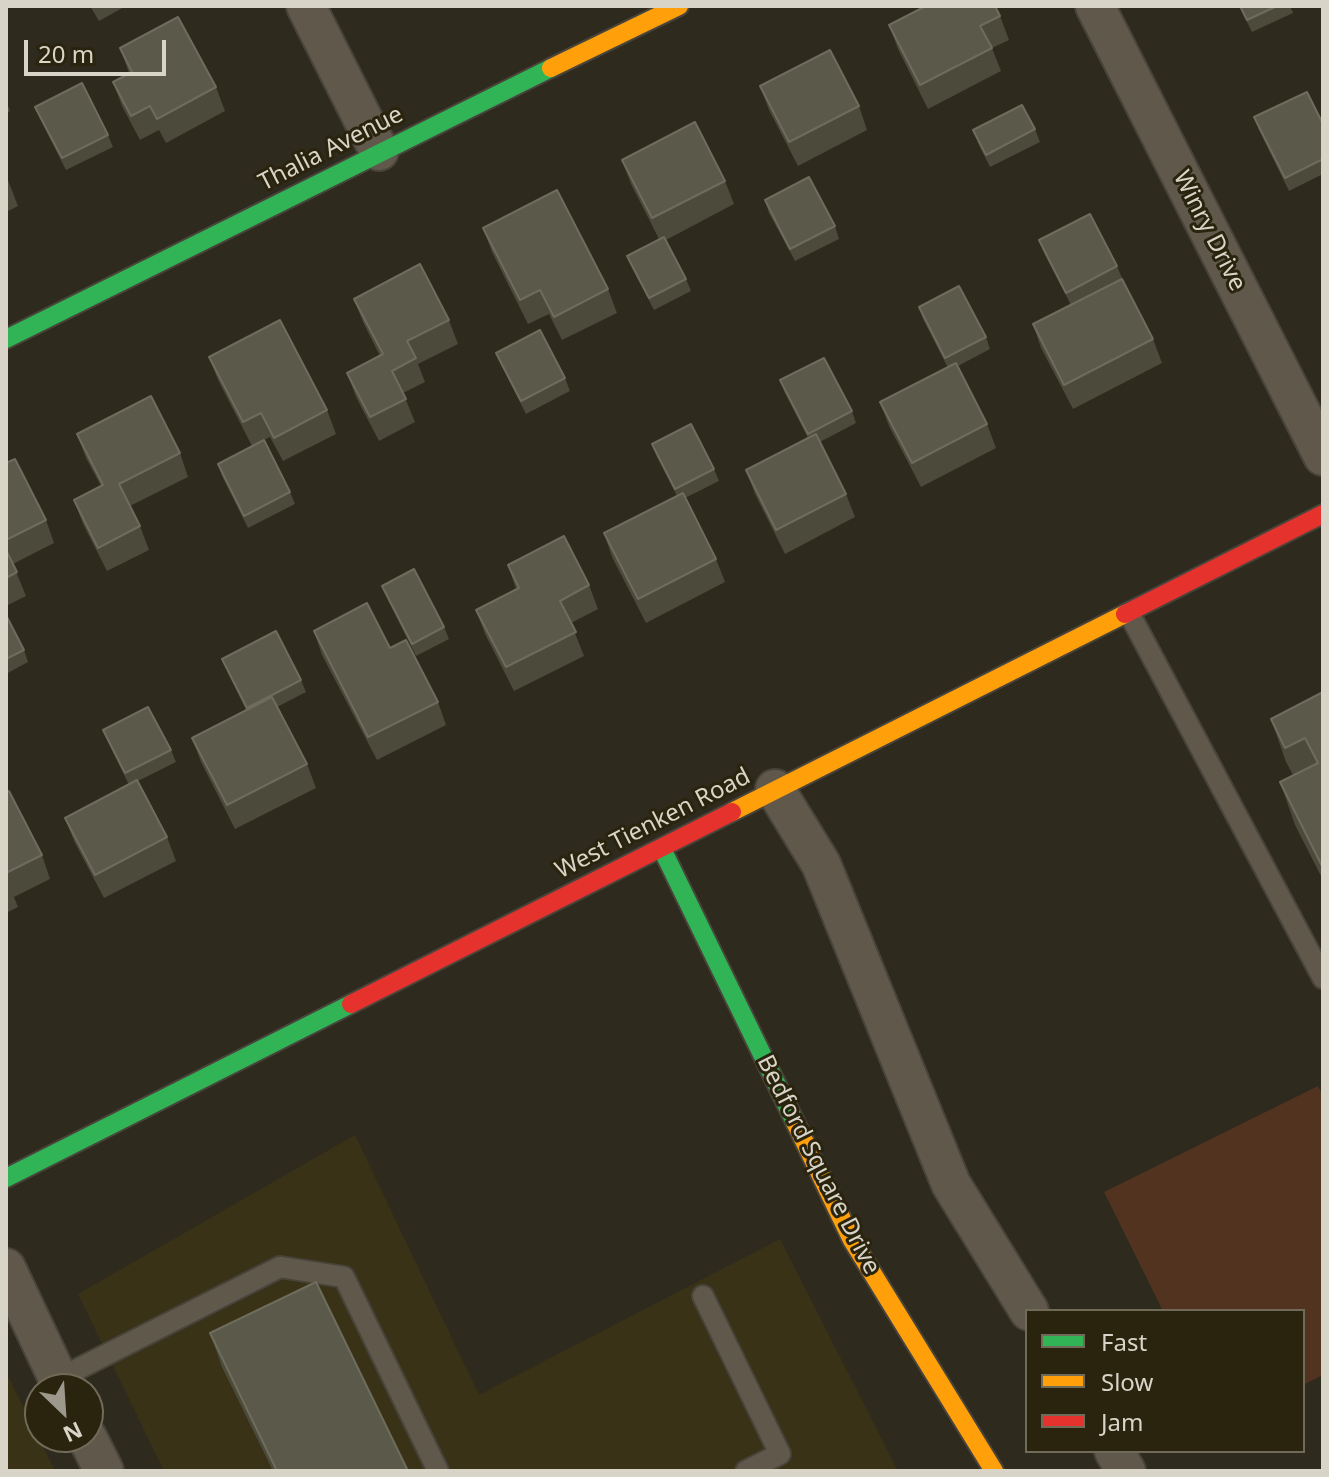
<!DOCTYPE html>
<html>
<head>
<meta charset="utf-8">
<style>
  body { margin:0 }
  #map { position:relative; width:1329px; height:1477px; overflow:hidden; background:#2e2a1e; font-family:"Noto Sans",sans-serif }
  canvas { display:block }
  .frame { position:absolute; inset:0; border:8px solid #d8d4c7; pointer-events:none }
  .legend { position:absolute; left:1025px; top:1309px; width:280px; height:144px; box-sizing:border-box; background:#2a240e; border:2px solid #706a58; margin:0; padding:10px 14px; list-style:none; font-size:24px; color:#d8d4c7 }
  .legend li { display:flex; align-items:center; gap:16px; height:40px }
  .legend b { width:40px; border:2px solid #706a58 }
  .north { position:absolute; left:24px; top:1373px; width:80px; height:80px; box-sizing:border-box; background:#2a240e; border:2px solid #706a58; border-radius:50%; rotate:155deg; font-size:22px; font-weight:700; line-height:32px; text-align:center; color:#d8d4c7 }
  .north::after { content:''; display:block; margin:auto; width:28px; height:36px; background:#9c988c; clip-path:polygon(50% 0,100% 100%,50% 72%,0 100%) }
  .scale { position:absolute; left:24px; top:40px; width:142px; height:36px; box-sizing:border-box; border:4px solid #d8d4c7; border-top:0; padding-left:10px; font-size:24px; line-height:28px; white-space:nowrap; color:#d8d4c7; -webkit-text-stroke:6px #2a240e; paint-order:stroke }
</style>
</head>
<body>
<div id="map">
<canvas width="1329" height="1477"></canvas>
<div class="frame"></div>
<ul class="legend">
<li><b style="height:10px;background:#30b455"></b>Fast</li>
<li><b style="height:10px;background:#ff9f0a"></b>Slow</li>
<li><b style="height:10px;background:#e5322d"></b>Jam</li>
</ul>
<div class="north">N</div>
<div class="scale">20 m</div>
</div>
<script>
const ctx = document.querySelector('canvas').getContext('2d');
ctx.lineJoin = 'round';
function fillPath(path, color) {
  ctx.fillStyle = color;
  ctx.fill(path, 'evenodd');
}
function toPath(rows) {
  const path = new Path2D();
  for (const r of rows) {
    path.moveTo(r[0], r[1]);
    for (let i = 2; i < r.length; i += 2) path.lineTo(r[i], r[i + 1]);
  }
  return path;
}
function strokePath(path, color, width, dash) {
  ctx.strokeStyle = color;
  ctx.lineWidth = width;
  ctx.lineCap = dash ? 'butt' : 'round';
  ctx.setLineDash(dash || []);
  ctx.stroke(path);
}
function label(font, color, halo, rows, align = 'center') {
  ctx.font = font + ' "Noto Sans",sans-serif';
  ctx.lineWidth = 6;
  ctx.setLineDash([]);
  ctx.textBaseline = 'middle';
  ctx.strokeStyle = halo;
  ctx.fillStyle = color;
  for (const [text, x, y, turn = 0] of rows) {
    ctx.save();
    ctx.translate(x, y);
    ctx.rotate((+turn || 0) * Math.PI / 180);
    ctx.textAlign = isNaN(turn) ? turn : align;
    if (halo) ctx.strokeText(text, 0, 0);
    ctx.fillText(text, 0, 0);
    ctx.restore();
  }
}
const built = toPath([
  [355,1135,479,1395,780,1239,898,1471,164,1471,78,1294],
  [6,1372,55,1471,6,1471]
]);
const green = toPath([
  [1318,1086,1323,1096,1323,1375,1303,1385,1303,1311,1163,1311,1104,1192]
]);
const lane = toPath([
  [1129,613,1323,978],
  [703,1296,780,1454,746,1471],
  [58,1379,280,1267,344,1277,438,1471]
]);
const street = toPath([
  [306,6,379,151],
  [1095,6,1323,456],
  [775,789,821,864,951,1184,1029,1311],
  [6,1268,63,1389],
  [87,1437,104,1471],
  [1114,1451,1126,1471]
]);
const fast = toPath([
  [6,339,551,68],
  [662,849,795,1122],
  [6,1178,351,1004]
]);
const slow = toPath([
  [551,68,679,6],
  [732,812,1125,614],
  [795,1122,852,1240,994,1471]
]);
const jam = toPath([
  [1125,614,1323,514],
  [351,1004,732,812]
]);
const wall = toPath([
  [90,6,126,6,99,21],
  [1239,6,1290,6,1293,13,1252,32],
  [1000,16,1009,40,992,48,1001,71,928,109,898,49,889,25],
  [120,48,216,87,225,111,166,143,159,130,140,140,122,106,113,82,129,73],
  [760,86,859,106,867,130,798,166,769,110],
  [6,100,10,111,6,114],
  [35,107,108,135,113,147,66,170,40,119],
  [1254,117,1323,124,1323,174,1289,191,1259,130],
  [1035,129,1040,142,990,167,978,143,973,130],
  [622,160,725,181,734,204,666,240,686,279,691,291,654,310,632,268,627,256,659,239,631,184],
  [6,175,18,206,6,212],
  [765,200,835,226,839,239,795,261,769,213],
  [483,228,608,289,617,313,562,340,549,314,528,324,492,252],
  [1039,240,1117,266,1122,278,1153,339,1162,363,1073,409,1041,348,1033,324,1071,305,1044,253],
  [354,299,449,320,458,344,418,364,425,382,403,393,415,422,379,441,356,397,347,373,380,356,363,322],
  [919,307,986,337,990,349,958,366,987,424,996,448,921,487,889,426,880,402,948,368,923,319],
  [496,353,565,378,570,391,526,414,501,365],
  [209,357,327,410,336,434,283,461,270,437,252,446,218,380],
  [780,380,852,411,856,423,820,442,846,494,855,517,785,554,755,494,746,470,808,438,785,393],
  [77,434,180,453,188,477,130,506,140,526,149,550,107,571,83,524,74,500,101,486,86,458],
  [652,444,714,469,719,481,685,498,716,559,725,582,646,623,612,557,604,533,677,496,657,457],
  [6,463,46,520,54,543,13,564,26,596,6,606],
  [218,464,290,492,295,504,248,528,222,476],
  [508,565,589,585,598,609,571,623,584,656,514,691,485,634,476,610,516,589],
  [382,586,444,627,449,639,416,656,387,598],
  [6,615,24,650,28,662,6,674],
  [314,631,390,648,438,702,446,725,377,760,322,655],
  [222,659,301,680,306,692,277,707,307,764,316,788,235,829,201,762,192,738,246,710,227,671],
  [1323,692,1323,880,1295,825,1280,782,1293,775,1286,762,1271,719],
  [103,730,171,750,176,762,138,781,167,837,176,861,104,898,74,841,65,818,129,785,108,742],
  [6,793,42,855,50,879,14,897,18,907,6,913],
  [210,1333,408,1471,273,1471,222,1367]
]);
const building = toPath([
  [926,6,995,6,1000,16,980,26,992,48,920,85,889,25,926,6],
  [1240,6,1277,6,1247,20,1240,6],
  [178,17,216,87,157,119,150,106,131,116,113,82,132,72,120,48,178,17],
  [830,50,859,106,789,142,760,86,830,50],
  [82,83,108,135,62,158,35,107,82,83],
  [1307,92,1323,124,1323,159,1285,178,1254,117,1307,92],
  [1022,105,1035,129,986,155,973,130,1022,105],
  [695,122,725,181,652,218,622,160,695,122],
  [809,177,835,226,790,249,765,200,809,177],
  [557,190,608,289,554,317,540,290,520,300,483,228,557,190],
  [1090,214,1117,266,1066,293,1039,240,1090,214],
  [664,237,686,279,649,298,627,256,664,237],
  [420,264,449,320,407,341,416,358,392,371,406,399,370,417,347,373,383,354,354,299,420,264],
  [1122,279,1153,339,1064,385,1033,324,1122,279],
  [959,286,986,337,945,358,919,307,959,286],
  [280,320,327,410,274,438,261,413,243,422,209,357,280,320],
  [540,330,565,378,521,401,496,353,540,330],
  [824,358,852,411,808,434,780,380,824,358],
  [956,363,987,424,912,463,880,402,956,363],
  [151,396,180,453,119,484,140,526,98,548,74,500,103,485,77,434,151,396],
  [691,424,714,469,675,489,652,444,691,424],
  [816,434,846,494,776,530,746,470,816,434],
  [264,440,290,492,244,516,218,464,264,440],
  [15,459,46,520,6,540,6,463,15,459],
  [683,493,716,559,638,599,604,533,683,493],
  [564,536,589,585,560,601,576,632,506,667,476,610,519,588,508,565,564,536],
  [6,550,17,572,6,578,6,550],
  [414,569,444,627,412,644,382,586,414,569],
  [367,603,390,648,406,640,438,702,368,737,314,631,367,603],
  [6,615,24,650,6,659,6,615],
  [276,631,301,680,247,708,222,659,276,631],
  [1323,692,1323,868,1280,782,1318,763,1305,738,1285,748,1271,719,1323,692],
  [272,697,307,764,227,805,192,738,272,697],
  [148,707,171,750,125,773,103,730,148,707],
  [137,780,167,837,95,875,65,818,137,780],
  [9,791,42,855,6,873,6,793,9,791],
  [316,1282,408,1471,277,1471,210,1333,316,1282]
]);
const streetNames = [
  ["Thalia Avenue",331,149,-27],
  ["Winry Drive",1209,231,63],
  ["West Tienken Road",653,824,-27],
  ["Bedford Square Drive",818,1165,63]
];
fillPath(built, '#393216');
fillPath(green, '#513320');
strokePath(lane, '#48443b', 24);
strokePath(street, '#48443b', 42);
strokePath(fast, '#48443b', 22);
strokePath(slow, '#48443b', 22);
strokePath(jam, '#48443b', 22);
strokePath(lane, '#61584c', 20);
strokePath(street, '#61584c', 38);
strokePath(fast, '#30b455', 18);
strokePath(slow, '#ff9f0a', 18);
strokePath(jam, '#e5322d', 18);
fillPath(wall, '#4b4a3b');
fillPath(building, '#5a594a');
strokePath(building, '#6e6c5d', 2);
label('24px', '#d8d4c7', '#2a240e', streetNames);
</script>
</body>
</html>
